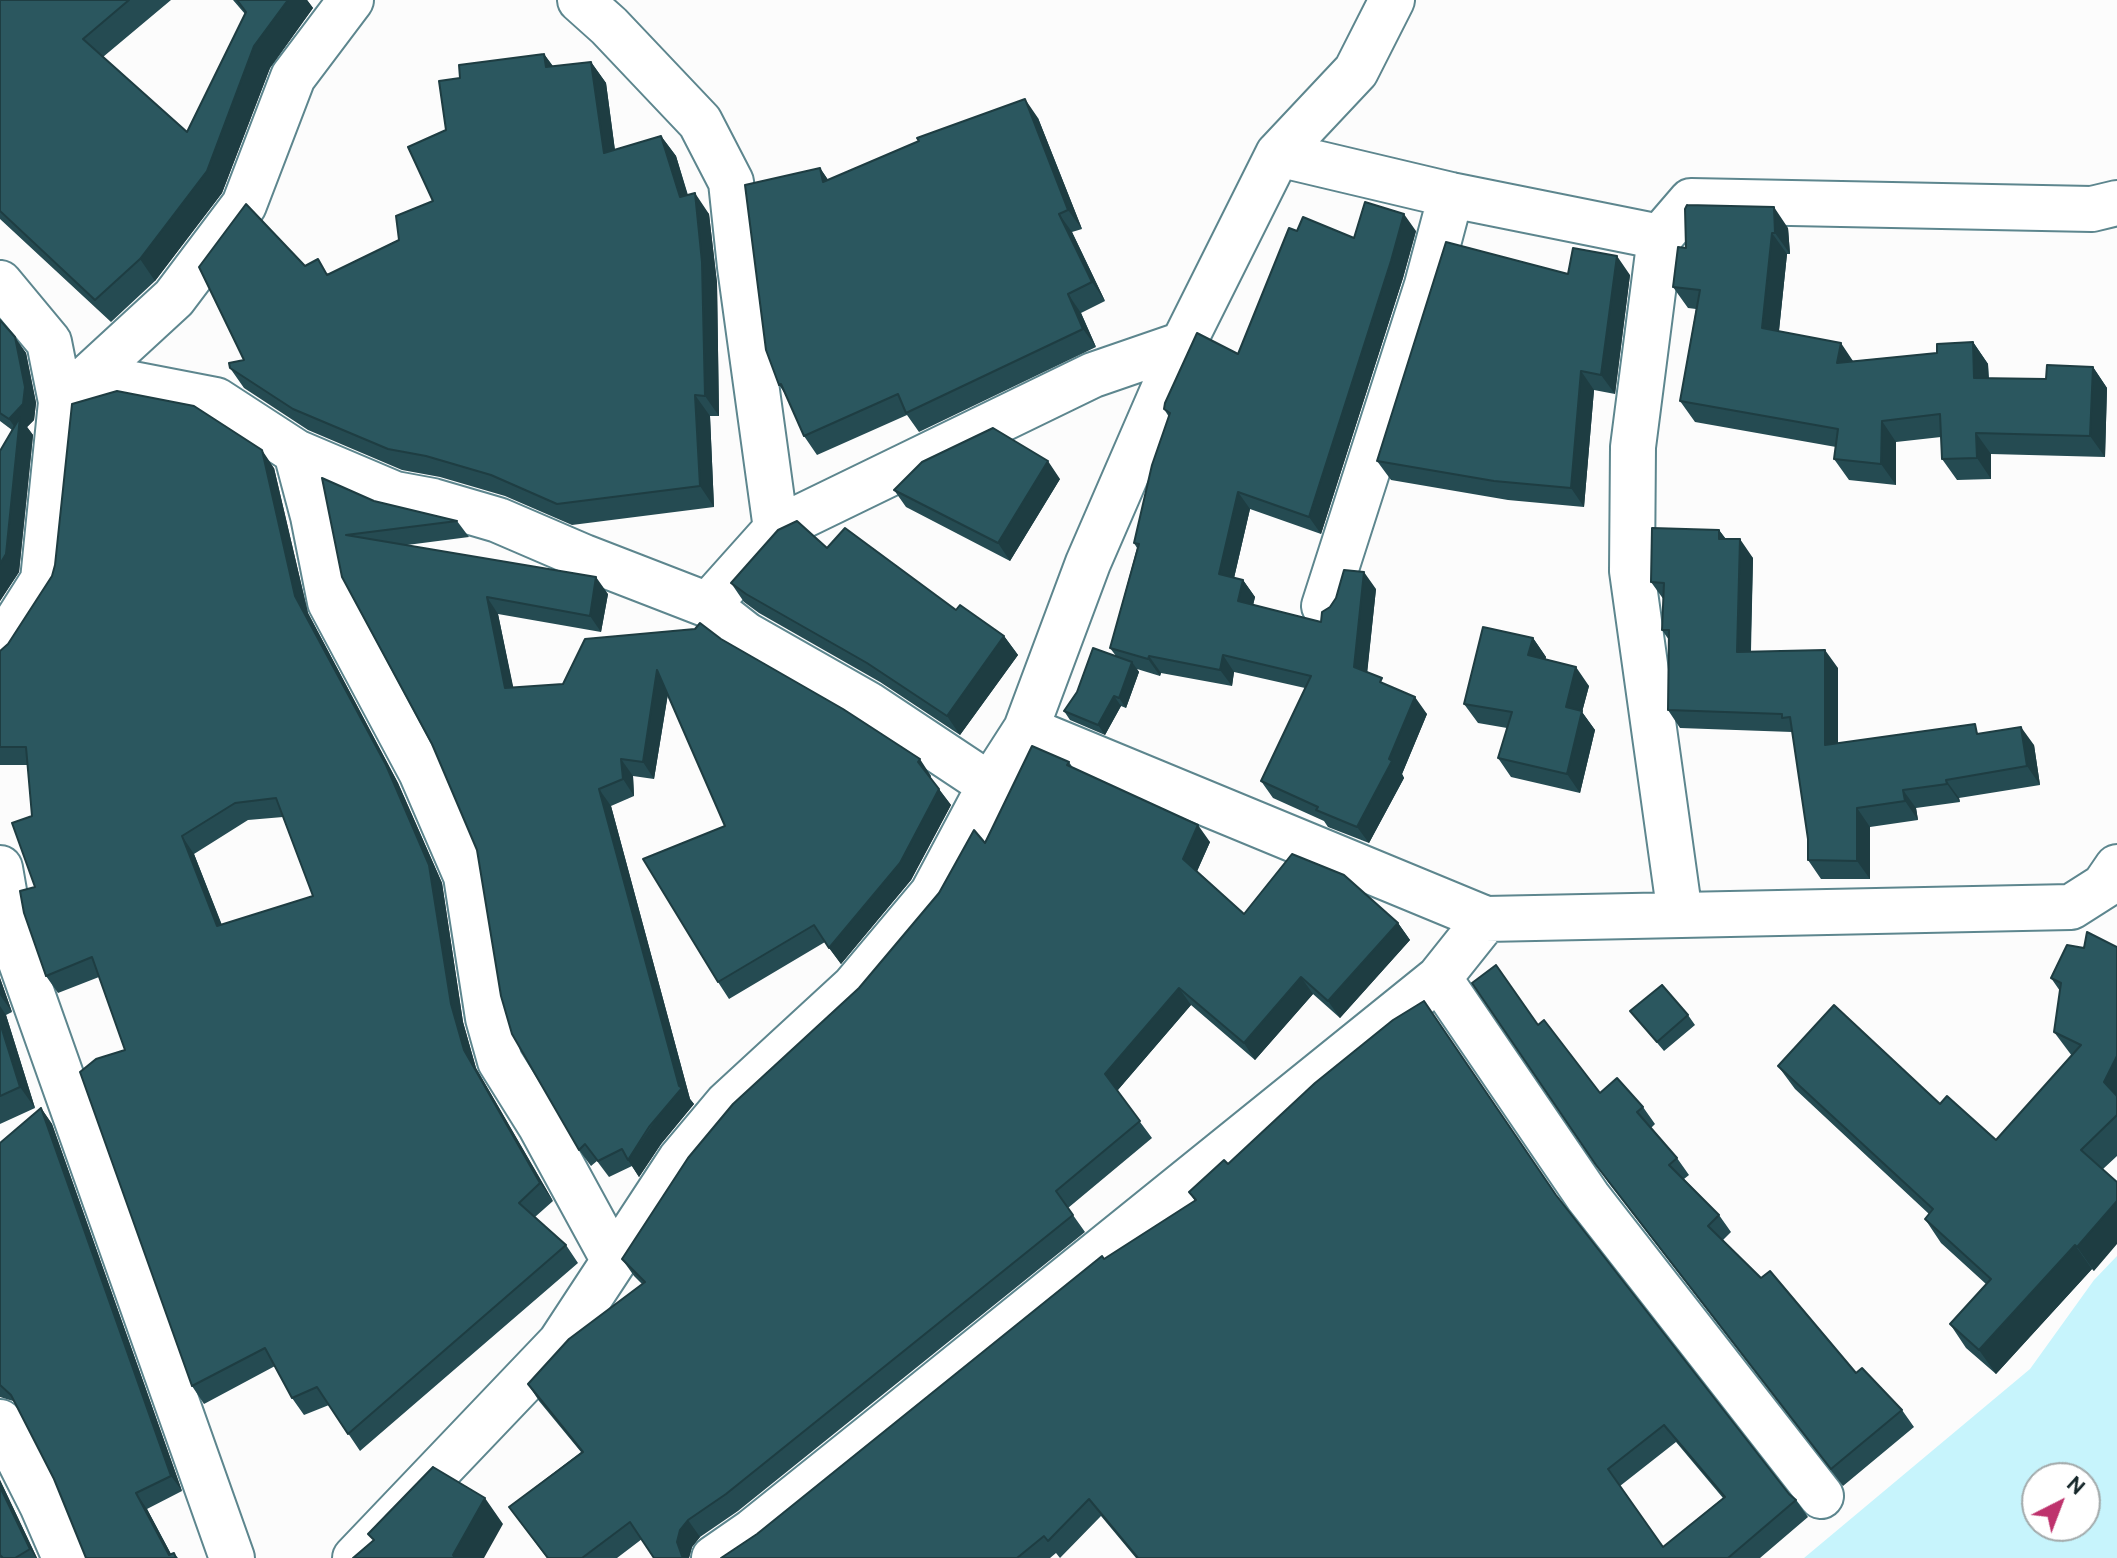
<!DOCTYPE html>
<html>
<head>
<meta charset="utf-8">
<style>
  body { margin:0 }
  #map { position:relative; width:2117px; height:1558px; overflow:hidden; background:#fcfcfc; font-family:Cabin,sans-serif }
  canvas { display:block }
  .north { position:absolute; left:2021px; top:1462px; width:80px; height:80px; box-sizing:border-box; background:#fff; border:2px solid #a2a9aa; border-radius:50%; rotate:42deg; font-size:22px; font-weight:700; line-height:32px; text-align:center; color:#16272a }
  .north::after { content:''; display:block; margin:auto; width:28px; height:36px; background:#be336d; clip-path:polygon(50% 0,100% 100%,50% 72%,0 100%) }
</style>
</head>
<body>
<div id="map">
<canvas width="2117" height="1558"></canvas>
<div class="north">N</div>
</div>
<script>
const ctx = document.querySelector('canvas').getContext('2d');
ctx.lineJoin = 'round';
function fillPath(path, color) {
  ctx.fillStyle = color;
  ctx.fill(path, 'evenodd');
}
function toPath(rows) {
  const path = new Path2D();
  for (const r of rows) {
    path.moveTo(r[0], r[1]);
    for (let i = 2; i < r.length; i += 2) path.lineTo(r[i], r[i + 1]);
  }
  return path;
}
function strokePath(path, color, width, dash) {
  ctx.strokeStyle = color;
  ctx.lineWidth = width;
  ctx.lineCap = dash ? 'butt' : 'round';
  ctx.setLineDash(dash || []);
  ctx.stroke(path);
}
const green = toPath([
  [2117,1256,2117,1558,1804,1558,2030,1369,2094,1280],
  [2037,1478,2085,1478,2085,1526,2037,1526]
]);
const street = toPath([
  [580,0,609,26,700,122,731,182,740,267,776,529,1093,375,1183,344],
  [1278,154,1451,195,1660,237,1691,201,2092,209,2117,203],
  [1660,237,1633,447,1632,571,1680,915],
  [0,283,49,342,61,402,43,580,0,648],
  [71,399,128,383,216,400,296,452],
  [61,402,174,298,244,205,293,77,351,0],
  [708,605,776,529],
  [1324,606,1427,285,1451,195],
  [1026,729,1486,919],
  [0,868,12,937,232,1558],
  [1439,978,1588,1197,1821,1496],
  [613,1259,540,1125,500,1061,488,1018,466,876,421,772,330,602,313,516,296,452,395,494,433,501,498,520,584,557,708,605,745,634,868,704,990,785],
  [0,1422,42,1505,65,1558],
  [355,1558,560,1343,680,1160,727,1104,854,987,932,894,990,785,1026,729,1088,563,1183,344,1278,154,1356,71,1392,0],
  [714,1558,753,1531,879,1430,1439,978,1486,919,2071,907,2104,886,2117,867]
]);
const wall = toPath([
  [0,0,171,0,103,57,187,132,245,14,233,0,307,0,313,8,270,68,222,193,155,281,111,322,0,219],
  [544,54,553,66,591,62,606,83,615,150,661,136,676,156,688,195,709,214,717,283,719,416,710,416,714,507,572,525,505,496,440,477,402,470,308,430,244,388,230,368,244,360,305,266,329,274,399,240,433,201,446,130,460,78],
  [1038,118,1082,229,1072,232,1105,301,1081,313,1096,347,919,432,907,415,817,455,804,436,786,395,779,385,820,168,828,180],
  [1788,228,1790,254,1787,254,1779,331,1853,361,1937,353,1973,342,1988,364,1989,378,2046,379,2093,367,2107,388,2105,457,1991,454,1991,479,1957,480,1942,459,1941,437,1896,442,1896,485,1849,480,1834,459,1836,447,1695,422,1680,401,1696,309,1688,308,1673,287,1686,248],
  [1297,231,1354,238,1416,231,1403,278,1321,534,1250,509,1234,578,1243,580,1255,597,1253,605,1321,622,1376,589,1367,672,1427,714,1402,774,1404,778,1369,843,1328,827,1324,821,1273,798,1261,781,1305,688,1234,672,1232,686,1161,673,1160,676,1137,669,1139,672,1126,708,1121,706,1105,735,1070,720,1064,711,1116,656,1110,648,1137,548,1134,543,1169,417,1164,409,1238,354],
  [1568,274,1630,275,1615,394,1594,390,1584,507,1508,500,1391,480,1377,461],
  [0,320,26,353,36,403,34,420,27,427,33,435,19,572,0,601,0,451,12,430,0,421],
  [274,468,308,613,398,783,442,883,463,1022,476,1068,553,1201,535,1217,566,1245,578,1263,360,1451,329,1405,304,1415,292,1398,275,1366,204,1404,192,1386,125,1050,99,977,58,993,46,976,35,887,32,816,28,765,0,765,0,651],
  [283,817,313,896,222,925,194,854,248,820],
  [322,478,374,501,457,521,469,537,407,545,608,594,601,632,498,614,513,688,563,684,721,639,931,776,930,778,951,805,911,880,841,964,825,942,729,999,718,982,725,826,668,694,654,779,633,776,634,796,611,806,690,1099,694,1104,661,1144,639,1177,632,1166,609,1177,597,1161,591,1166,579,1150,477,850],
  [1060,479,1010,561,906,507,894,490],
  [1719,530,1726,539,1753,558,1751,651,1838,668,1838,744,1981,733,2034,745,2040,785,1959,798,1960,802,1916,808,1918,820,1870,827,1870,879,1821,879,1808,860,1808,839,1792,732,1680,728,1668,710,1669,640,1662,630,1664,600,1651,582],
  [827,548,956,610,1004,636,1018,655,960,735,880,682,759,613,744,602,731,583],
  [1533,638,1546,657,1545,660,1589,686,1582,712,1595,730,1580,793,1511,777,1498,758,1507,728,1478,723,1464,704],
  [1069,762,1073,768,1210,842,1197,871,1244,914,1398,923,1410,940,1340,1018,1313,994,1255,1060,1191,1005,1117,1091,1152,1138,1068,1208,1085,1232,738,1511,700,1537,692,1547,689,1558,654,1558,642,1539,617,1558,547,1558,509,1507,581,1452,539,1401,528,1384,642,1284,634,1276,622,1259,985,843],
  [2117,947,2117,1156,2103,1169,2094,1271,2092,1269,1996,1374,1966,1348,1950,1324,1986,1284,1941,1243,1925,1219,1929,1214,1795,1089,1778,1066,1940,1104,1996,1140,2072,1056,2054,1032,2060,991,2051,978,2084,948],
  [0,978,12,1012,6,1015,35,1108,0,1124],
  [1472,983,1600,1093,1643,1107,1655,1124,1651,1128,1677,1158,1689,1175,1684,1179,1719,1215,1731,1232,1723,1240,1856,1373,1902,1410,1914,1427,1843,1486,1608,1182],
  [1630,1011,1688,1015,1695,1025,1664,1051],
  [41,1108,52,1124,182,1491,147,1509,171,1554,174,1553,178,1558,86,1558,54,1479,16,1404,13,1401,0,1397,0,1143],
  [1228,1164,1559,1199,1789,1494,1796,1500,1808,1517,1760,1558,1136,1558,1101,1516,1060,1558,1056,1553,1050,1558,721,1558,757,1534,1104,1259,1195,1201,1189,1192],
  [1676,1442,1723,1498,1663,1547,1620,1486],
  [0,1480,37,1558,0,1558]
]);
const shadedWall = toPath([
  [288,0,307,0,313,8,270,68,222,193,155,281,140,259,254,46],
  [544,54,558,74,546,67],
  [591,62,606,83,618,174,604,153],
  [1025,99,1038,118,1082,229,1068,210],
  [661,136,676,156,694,217,680,197],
  [820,168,833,187,823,182],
  [695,193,709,214,717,283,719,416,705,396],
  [1774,207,1788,228,1790,254,1775,233],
  [1059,214,1072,232,1105,301,1092,282],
  [1404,214,1416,231,1403,278,1321,534,1309,517],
  [1772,233,1787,254,1777,349,1762,328],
  [1617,256,1630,275,1615,394,1601,375],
  [1068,294,1081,313,1096,347,1083,329],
  [15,337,26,353,36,403,34,420,27,427,33,435,19,572,0,601,0,564,19,433,9,419],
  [1973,342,1988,364,1989,399,1974,378],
  [1841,343,1855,364,1837,363],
  [2093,367,2107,388,2105,457,2090,436],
  [1581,371,1594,390,1584,507,1571,488],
  [695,395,710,416,714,507,700,486],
  [1882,421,1896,442,1896,485,1881,464],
  [1976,433,1991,454,1991,479,1977,458],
  [262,450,274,468,308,613,398,783,442,883,463,1022,476,1068,553,1201,540,1183,464,1050,295,596],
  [1048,461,1060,479,1010,561,998,543],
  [1238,492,1250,509,1231,591,1219,574],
  [1719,530,1732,548,1719,539],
  [1740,539,1753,558,1750,670,1737,652],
  [1364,572,1376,589,1366,684,1354,667],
  [596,577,608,594,601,632,590,616],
  [1243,580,1255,597,1250,618,1238,601],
  [487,597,498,614,517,705,505,688],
  [1004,636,1018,655,960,735,947,716],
  [1533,638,1546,657,1542,674,1528,655],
  [1825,650,1838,668,1838,764,1825,745],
  [1223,655,1234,672,1232,686,1220,670],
  [1149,656,1161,673,1160,676,1148,659],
  [1132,662,1139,672,1126,708,1119,698],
  [1576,667,1589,686,1582,712,1595,730,1580,793,1567,774,1566,707],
  [657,670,669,687,654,779,643,762],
  [1114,696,1121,706,1105,735,1098,725],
  [1415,697,1427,714,1402,774,1404,778,1369,843,1357,827,1389,759],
  [2021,727,2034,745,2040,785,2027,766],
  [621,759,633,776,634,796,623,779],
  [920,759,931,776,929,779,918,762],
  [1946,780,1959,798,1960,802,1947,784],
  [599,789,611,806,690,1099,694,1104,661,1144,639,1177,628,1160,679,1086],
  [939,789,951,805,911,880,841,964,829,948],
  [1903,790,1916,808,1918,820,1905,801],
  [1857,808,1870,827,1870,879,1857,861],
  [1198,825,1210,842,1195,876,1183,859],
  [182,836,194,854,229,944,217,926],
  [1398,923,1410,940,1340,1018,1328,1001],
  [1301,977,1313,994,1255,1060,1244,1043],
  [0,978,12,1012,0,995],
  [1179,988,1191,1005,1117,1091,1105,1074],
  [0,1006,6,1015,35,1108,20,1087,0,1023],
  [2117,1056,2117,1101,2104,1082],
  [41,1108,52,1124,182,1491,171,1476],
  [2117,1201,2117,1244,2094,1271,2077,1247],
  [2075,1245,2092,1269,1996,1374,1979,1350],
  [0,1480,37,1558,36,1558,30,1549,0,1487],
  [136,1493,147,1509,173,1558,171,1558],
  [485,1498,503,1524,484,1558,454,1558,453,1555],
  [688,1520,700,1537,692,1547,689,1558,684,1558,677,1542,680,1530]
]);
const building = toPath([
  [0,0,129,0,83,39,187,132,246,12,237,0,288,0,254,46,207,171,140,259,95,300,0,211,0,0],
  [544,54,546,67,591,62,604,153,661,136,680,197,695,193,702,262,705,396,695,395,700,486,557,504,491,475,426,456,388,449,293,409,230,368,229,363,244,360,199,267,246,204,305,266,318,259,327,275,399,240,396,216,433,201,408,147,446,130,439,81,460,78,459,65,544,54],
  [1025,99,1068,210,1059,214,1092,282,1068,294,1083,329,906,413,898,394,804,436,781,384,779,385,766,350,745,185,820,168,823,182,919,141,917,138,1025,99],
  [1365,202,1404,214,1391,261,1309,517,1238,492,1219,574,1243,580,1238,601,1321,622,1322,612,1330,607,1336,598,1344,570,1364,572,1354,667,1382,678,1380,682,1415,697,1389,759,1392,761,1357,827,1316,810,1318,807,1261,781,1311,676,1223,655,1220,670,1149,656,1148,659,1110,648,1139,544,1134,543,1152,465,1170,413,1164,409,1165,403,1197,333,1238,354,1289,228,1297,231,1303,217,1354,238,1365,202],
  [1687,205,1774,207,1775,233,1772,233,1762,328,1841,343,1837,363,1937,353,1937,344,1973,342,1974,378,2046,379,2047,365,2093,367,2090,436,1976,433,1977,458,1942,459,1940,414,1882,421,1881,464,1834,459,1838,429,1680,401,1700,290,1673,287,1678,247,1686,248,1685,209,1687,205],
  [1446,242,1568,274,1573,248,1617,256,1601,375,1581,371,1571,488,1494,481,1377,461,1446,242],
  [0,320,15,337,25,387,23,404,9,419,0,413,0,320],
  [117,391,194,406,262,450,295,596,386,765,429,865,451,1004,464,1050,540,1183,519,1203,566,1245,348,1434,317,1387,292,1398,265,1348,192,1386,80,1072,96,1059,125,1050,92,957,46,976,24,913,20,891,35,887,12,823,32,816,26,747,0,747,0,651,8,644,52,576,55,565,72,404,117,391],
  [276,798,313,896,217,926,182,836,235,803,276,798],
  [20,417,6,554,0,564,0,451,20,417],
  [993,428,1048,461,998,543,894,490,922,462,993,428],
  [322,478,374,501,457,521,346,535,596,577,590,616,487,597,505,688,563,684,585,639,695,629,700,623,721,639,843,709,920,759,918,762,939,789,900,863,829,948,814,925,718,982,643,859,725,826,657,670,643,762,621,759,623,779,599,789,679,1086,682,1088,649,1127,628,1160,622,1149,598,1161,585,1144,579,1150,512,1034,501,996,477,850,432,744,342,577,322,478],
  [797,521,827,548,845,528,956,610,960,605,1004,636,947,716,867,663,746,594,731,583,778,530,797,521],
  [1652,528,1719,530,1719,539,1740,539,1737,652,1825,650,1825,745,1975,724,1977,734,2021,727,2027,766,1946,780,1947,784,1903,790,1905,801,1857,808,1857,861,1808,860,1808,839,1790,717,1782,718,1782,714,1668,710,1669,630,1662,630,1664,583,1651,582,1652,528],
  [1483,627,1533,638,1528,655,1576,667,1566,707,1582,711,1567,774,1498,758,1512,712,1464,704,1483,627],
  [1093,648,1132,662,1119,698,1114,696,1098,725,1064,711,1077,692,1093,648],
  [1032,746,1069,762,1067,765,1198,825,1183,859,1244,914,1292,854,1344,875,1398,923,1328,1001,1301,977,1244,1043,1179,988,1105,1074,1140,1121,1056,1191,1073,1215,726,1494,688,1520,680,1530,677,1542,682,1556,685,1558,654,1558,630,1522,582,1558,548,1558,509,1507,583,1452,528,1384,569,1339,645,1282,622,1259,688,1158,733,1104,859,988,939,893,974,830,985,843,1032,746],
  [2087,932,2117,947,2117,1056,2104,1082,2117,1096,2117,1115,2081,1150,2117,1182,2117,1201,2077,1247,2075,1245,1979,1350,1950,1324,1991,1279,1925,1219,1933,1209,1778,1066,1834,1005,1940,1104,1947,1096,1996,1140,2081,1045,2054,1032,2061,983,2051,978,2067,945,2084,948,2087,932],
  [1496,965,1538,1025,1544,1020,1600,1093,1617,1078,1643,1107,1637,1112,1677,1158,1669,1165,1719,1215,1708,1226,1761,1278,1770,1271,1856,1373,1862,1368,1902,1410,1831,1469,1596,1165,1472,983,1496,965],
  [1662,985,1688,1015,1657,1042,1630,1011,1662,985],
  [1424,1001,1556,1195,1789,1494,1796,1500,1728,1558,1138,1558,1089,1499,1048,1541,1044,1536,1017,1558,721,1558,757,1534,1102,1256,1104,1259,1196,1200,1189,1192,1224,1160,1228,1164,1315,1083,1393,1020,1424,1001],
  [1664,1425,1725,1497,1663,1547,1608,1469,1664,1425],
  [0,1023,20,1087,0,1096,0,1023],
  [41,1108,171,1476,136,1493,169,1555,174,1553,176,1558,86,1558,54,1479,11,1395,0,1385,0,1143,41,1108],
  [433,1467,485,1498,453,1555,455,1558,353,1558,374,1540,368,1534,433,1467],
  [0,1487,30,1549,15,1558,3,1558,0,1555,0,1487]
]);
fillPath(green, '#c7f4fc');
strokePath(street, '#5d868e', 48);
strokePath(street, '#fff', 44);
fillPath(wall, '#254b52');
fillPath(shadedWall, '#1e3d42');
fillPath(building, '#2b575f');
strokePath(building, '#1e3d42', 2);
</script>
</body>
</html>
